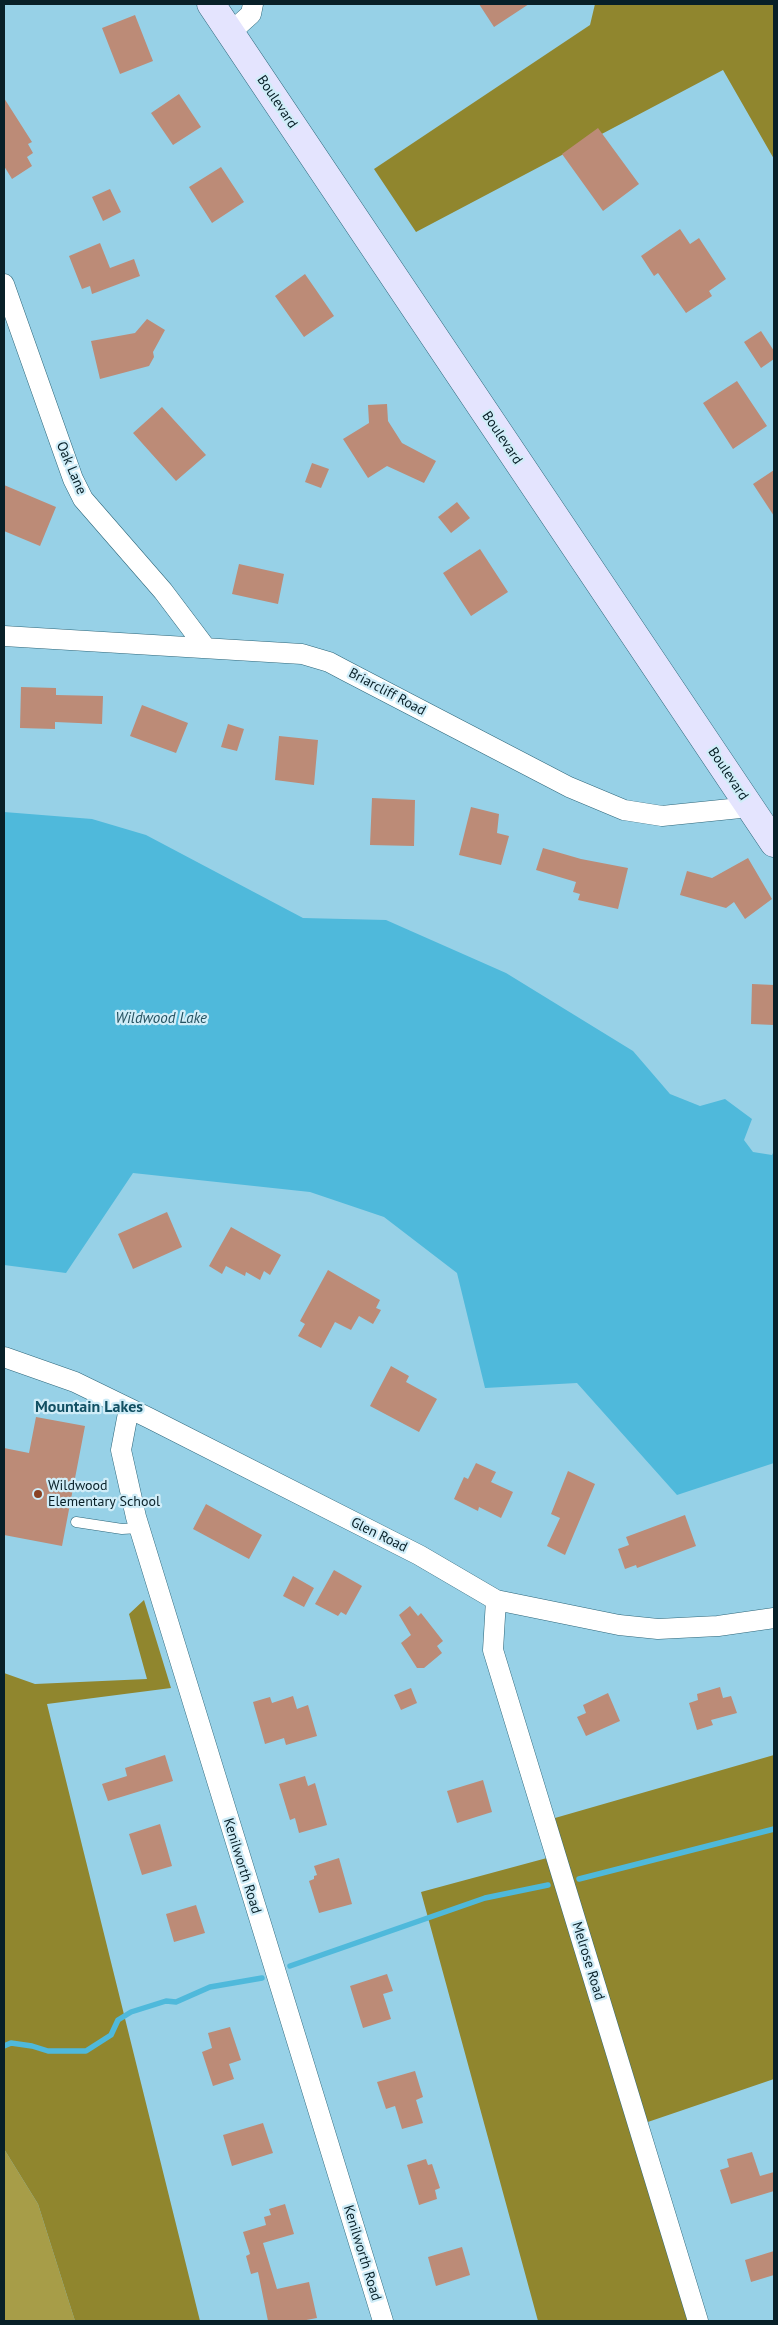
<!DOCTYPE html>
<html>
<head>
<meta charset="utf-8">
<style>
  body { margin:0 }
  #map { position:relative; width:778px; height:2325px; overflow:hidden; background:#97d1e7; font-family:"PT Sans",sans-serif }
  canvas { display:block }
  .frame { position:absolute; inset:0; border:5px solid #082028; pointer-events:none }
</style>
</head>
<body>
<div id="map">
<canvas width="778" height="2325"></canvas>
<div class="frame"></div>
</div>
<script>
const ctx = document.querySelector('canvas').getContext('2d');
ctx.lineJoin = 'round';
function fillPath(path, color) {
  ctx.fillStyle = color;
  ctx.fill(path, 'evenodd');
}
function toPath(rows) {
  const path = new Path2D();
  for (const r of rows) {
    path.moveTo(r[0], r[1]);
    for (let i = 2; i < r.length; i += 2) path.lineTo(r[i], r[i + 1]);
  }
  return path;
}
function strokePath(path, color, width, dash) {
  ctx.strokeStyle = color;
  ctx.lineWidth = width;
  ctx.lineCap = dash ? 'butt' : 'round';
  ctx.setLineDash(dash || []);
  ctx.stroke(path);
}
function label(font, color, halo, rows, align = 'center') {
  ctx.font = font + ' "PT Sans",sans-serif';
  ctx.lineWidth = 4.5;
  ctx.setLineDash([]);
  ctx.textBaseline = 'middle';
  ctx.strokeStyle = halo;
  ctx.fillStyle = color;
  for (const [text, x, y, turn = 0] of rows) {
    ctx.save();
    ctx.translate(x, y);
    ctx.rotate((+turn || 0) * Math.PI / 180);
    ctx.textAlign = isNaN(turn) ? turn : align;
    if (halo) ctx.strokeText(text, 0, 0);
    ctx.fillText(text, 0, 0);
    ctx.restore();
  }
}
const green = toPath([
  [4,2149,38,2204,75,2321,4,2321]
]);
const forest = toPath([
  [595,4,774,4,774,159,723,70,416,232,374,169,590,25],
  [144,1600,171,1688,47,1704,200,2321,75,2321,38,2204,4,2149,4,1673,35,1684,147,1679,129,1614],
  [774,1755,774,2079,639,2125,696,2321,538,2321,421,1892,558,1855,548,1820]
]);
const water = toPath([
  [4,812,92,819,146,835,303,918,386,920,506,973,633,1051,670,1094,700,1106,725,1099,752,1119,744,1140,753,1152,772,1155,774,1151,774,1463,677,1495,577,1383,485,1388,457,1273,384,1217,310,1192,133,1173,66,1273,4,1265]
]);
const stream = toPath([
  [579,1879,774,1829],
  [290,1966,485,1898,548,1885],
  [4,2046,11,2043,32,2046,48,2051,86,2051,111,2035,118,2020,131,2012,166,2001,176,2002,210,1987,262,1978]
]);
const building = toPath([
  [479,4,529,4,494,27],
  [135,15,153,61,120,74,102,28],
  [179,94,201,127,173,145,151,113],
  [4,98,32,142,28,144,33,153,27,157,32,166,12,179,4,166],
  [598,128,639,184,603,211,562,154],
  [221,167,244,202,212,223,189,187],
  [110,189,121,212,103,221,92,197],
  [680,229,690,244,699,238,726,279,709,291,712,296,686,313,658,273,654,276,641,256],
  [100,243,110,268,134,259,140,276,92,294,90,286,82,289,69,256],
  [305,274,334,316,304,337,275,296],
  [147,319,165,330,153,352,154,357,149,366,100,379,91,341,135,333],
  [761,331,774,351,774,359,761,368,744,342],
  [737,381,767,426,733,449,703,403],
  [387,404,388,421,402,443,436,461,424,483,387,466,368,478,343,439,369,423,368,405],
  [162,407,206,455,176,481,133,433],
  [312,463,329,469,321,488,305,482],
  [774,470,774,516,753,484],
  [4,485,56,507,40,546,4,531],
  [457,502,470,518,451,533,438,517],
  [480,549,508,592,471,616,443,573],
  [239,564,284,574,278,604,232,594],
  [21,687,56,688,56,695,103,696,102,724,55,722,55,729,20,728],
  [142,705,188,723,176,753,130,736],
  [228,724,244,729,237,751,221,747],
  [279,736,318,740,314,785,275,780],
  [372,798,415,800,414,846,370,845],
  [471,807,499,814,497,833,509,836,501,865,459,855],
  [543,848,581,859,628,868,618,909,578,900,580,894,573,892,576,882,536,870],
  [748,858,772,899,745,919,734,902,726,908,680,895,687,871,712,878],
  [752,984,774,985,774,1025,751,1024],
  [167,1212,182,1247,133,1269,118,1234],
  [231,1227,281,1255,270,1275,264,1271,260,1280,246,1272,245,1276,226,1266,222,1274,209,1266],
  [328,1270,380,1300,376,1308,381,1310,373,1324,359,1316,351,1330,335,1322,321,1348,298,1336,305,1324,300,1321],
  [391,1366,409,1376,406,1382,437,1399,419,1432,370,1406],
  [36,1417,85,1426,62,1546,4,1535,4,1448,29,1453],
  [476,1463,496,1472,491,1482,513,1492,501,1518,479,1507,478,1511,454,1499,464,1477,468,1479],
  [568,1471,595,1484,565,1555,547,1546,560,1518,551,1514],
  [206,1504,262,1535,249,1559,193,1529],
  [685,1515,696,1546,637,1568,636,1565,625,1569,618,1549,629,1545,626,1537],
  [334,1570,362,1586,346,1615,341,1612,338,1616,315,1604],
  [293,1576,314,1588,304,1607,283,1596],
  [410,1606,418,1616,421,1613,443,1641,437,1646,442,1653,424,1668,417,1668,401,1643,411,1635,399,1615],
  [720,1687,723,1698,731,1696,737,1713,711,1720,713,1725,697,1730,689,1703,698,1700,697,1694],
  [411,1688,417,1703,401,1710,394,1695],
  [608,1693,620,1721,586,1736,577,1717,586,1713,583,1705],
  [293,1696,297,1709,308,1705,317,1736,286,1745,284,1738,265,1744,253,1702,270,1697,272,1703],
  [165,1755,173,1781,108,1801,102,1784,127,1776,125,1768],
  [305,1776,308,1786,315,1783,327,1825,299,1833,295,1818,290,1820,279,1784],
  [483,1780,492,1812,457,1823,447,1791],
  [160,1824,172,1866,142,1875,129,1834],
  [339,1858,352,1904,319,1913,309,1881,314,1879,314,1876,317,1875,314,1866],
  [196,1905,205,1933,174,1942,166,1914],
  [387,1974,393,1991,383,1994,391,2019,363,2028,350,1986],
  [230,2027,241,2060,229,2064,234,2079,213,2086,202,2052,212,2048,208,2033],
  [415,2071,423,2097,416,2100,423,2123,402,2129,395,2106,386,2109,377,2082],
  [263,2123,273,2153,232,2166,223,2135],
  [752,2152,760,2176,774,2172,774,2191,731,2204,720,2170,729,2167,727,2159],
  [426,2159,428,2165,432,2164,440,2188,435,2190,437,2199,419,2205,407,2165],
  [285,2204,294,2234,263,2243,277,2289,309,2282,317,2318,301,2321,268,2321,258,2272,251,2274,246,2256,250,2254,243,2232,266,2225,264,2217,271,2215,269,2209],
  [462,2247,470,2275,436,2286,428,2257],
  [774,2251,774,2275,751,2282,745,2260]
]);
const service = toPath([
  [76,1522,122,1529,139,1528]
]);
const minor = toPath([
  [230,33,251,14,253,4],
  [4,284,73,479,83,499,163,591,206,648],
  [4,636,302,654,329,662,346,671,569,787,624,810,662,816,750,807],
  [4,1357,75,1382,149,1418,419,1555,496,1600,619,1625,658,1629,718,1626,774,1618],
  [129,1408,121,1450,136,1517,383,2321],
  [496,1600,493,1650,698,2321]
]);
const secondary = toPath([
  [211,4,774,843]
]);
const markers = [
  [38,1494,5,"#8a4223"]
];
const streetNames = [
  ["Boulevard",277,102,56],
  ["Boulevard",502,438,56],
  ["Oak Lane",71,468,67],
  ["Briarcliff Road",387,692,28],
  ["Boulevard",728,774,56],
  ["Glen Road",379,1535,26],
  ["Kenilworth Road",242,1866,73],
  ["Melrose Road",588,1961,73],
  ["Kenilworth Road",362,2253,73]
];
const poiNames = [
  ["Wildwood",48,1486],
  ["Elementary School",48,1502]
];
const waterNames = [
  ["Wildwood Lake",161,1019]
];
const quarterNames = [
  ["Mountain Lakes",89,1407]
];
fillPath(green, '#a79d48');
fillPath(forest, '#90862e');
fillPath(water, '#4fb9db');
strokePath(stream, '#4fb9db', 5.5);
fillPath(building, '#bc8b77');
strokePath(service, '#2d667a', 11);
strokePath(minor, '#2d667a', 21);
strokePath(secondary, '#2d667a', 29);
strokePath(service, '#fff', 10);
strokePath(minor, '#fff', 20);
strokePath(secondary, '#e4e4fe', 28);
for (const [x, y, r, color] of markers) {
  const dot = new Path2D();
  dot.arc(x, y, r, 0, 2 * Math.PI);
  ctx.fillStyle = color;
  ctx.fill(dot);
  strokePath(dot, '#d0edf8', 2);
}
label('14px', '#082028', '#d0edf8', streetNames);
label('14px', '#082028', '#d0edf8', poiNames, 'left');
label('italic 15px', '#255261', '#d0edf8', waterNames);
label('bold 16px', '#125063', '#d0edf8', quarterNames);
</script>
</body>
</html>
